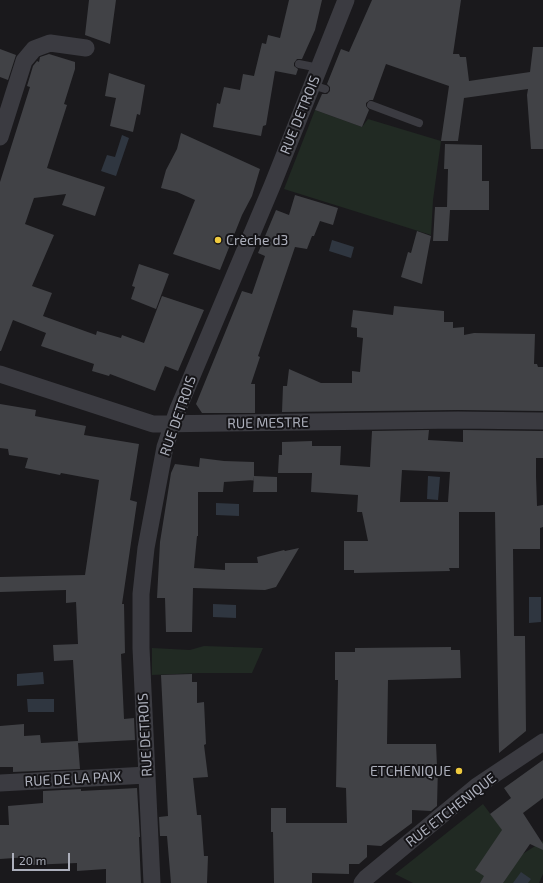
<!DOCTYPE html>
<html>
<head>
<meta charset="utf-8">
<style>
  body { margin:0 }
  #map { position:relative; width:543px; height:883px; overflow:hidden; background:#1a191c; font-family:"Exo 2",sans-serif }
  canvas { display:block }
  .scale { position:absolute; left:12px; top:853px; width:58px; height:18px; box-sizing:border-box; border:2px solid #acafbb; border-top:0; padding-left:5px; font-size:12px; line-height:14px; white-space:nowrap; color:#acafbb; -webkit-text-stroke:3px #151417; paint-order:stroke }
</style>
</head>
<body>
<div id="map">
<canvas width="543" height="883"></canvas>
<div class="scale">20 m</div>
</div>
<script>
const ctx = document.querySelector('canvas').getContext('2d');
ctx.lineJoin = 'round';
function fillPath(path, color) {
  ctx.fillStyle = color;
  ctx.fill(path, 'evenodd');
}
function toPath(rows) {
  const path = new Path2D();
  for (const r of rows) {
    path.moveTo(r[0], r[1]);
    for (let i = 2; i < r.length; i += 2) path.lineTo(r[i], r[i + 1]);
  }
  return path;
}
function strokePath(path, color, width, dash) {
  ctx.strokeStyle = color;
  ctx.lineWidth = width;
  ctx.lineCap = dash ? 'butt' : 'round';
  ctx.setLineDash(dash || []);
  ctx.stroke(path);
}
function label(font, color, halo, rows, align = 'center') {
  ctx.font = font + ' "Exo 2",sans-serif';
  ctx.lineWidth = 4;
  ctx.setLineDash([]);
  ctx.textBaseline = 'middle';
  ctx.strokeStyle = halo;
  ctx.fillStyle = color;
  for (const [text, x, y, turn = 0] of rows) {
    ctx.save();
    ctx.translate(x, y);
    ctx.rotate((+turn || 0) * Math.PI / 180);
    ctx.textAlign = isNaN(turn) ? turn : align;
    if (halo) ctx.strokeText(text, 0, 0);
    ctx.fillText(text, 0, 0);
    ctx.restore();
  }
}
const green = toPath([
  [315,110,362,127,368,119,441,141,433,200,431,235,284,189],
  [204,646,263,648,252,673,199,673,152,675,152,648,190,650],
  [483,804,521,855,543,841,543,874,539,883,413,883,395,874]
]);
const water = toPath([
  [122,135,129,138,116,176,101,171,107,155,115,157],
  [332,240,354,247,351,258,329,251],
  [428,476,440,477,438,500,427,499],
  [216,503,239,504,239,516,216,515],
  [529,597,541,597,541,622,529,623],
  [213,604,236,605,236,618,213,617],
  [43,672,44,684,17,686,17,674],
  [27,699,54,699,54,712,28,712],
  [521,872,531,879,528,883,513,883]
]);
const building = toPath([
  [89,0,116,0,110,44,85,35],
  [289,0,322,0,315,30,302,59,297,59,294,63,294,66,298,69,296,75,275,71,266,125,263,126,261,136,213,127,217,103,220,104,224,87,240,90,243,74,254,76,262,43,266,44,268,35,280,38],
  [372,0,461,0,453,54,459,54,460,57,466,57,469,81,530,72,533,47,543,47,543,149,531,149,527,95,528,89,464,98,458,141,441,141,449,86,386,64,373,100,370,100,366,103,366,106,369,110,362,127,315,110,322,94,327,94,330,91,330,87,327,84,341,49,349,52],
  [0,49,16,55,8,80,0,77],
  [49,54,75,62,75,69,64,104,67,105,47,168,105,187,95,216,62,205,66,194,34,198,25,224,54,235,32,286,52,293,43,316,96,335,97,331,121,338,122,335,144,343,162,296,204,310,178,371,165,366,155,391,110,374,109,376,92,371,94,364,41,346,46,333,13,320,1,351,0,351,0,182,30,87,27,86,33,66,37,61,39,62,40,57],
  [109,73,145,85,140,115,137,114,133,132,110,126,116,98,105,96],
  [181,133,260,169,252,196,242,215,220,270,173,254,195,200,177,192,161,188,166,170,177,149],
  [445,144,482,145,482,181,489,181,489,210,450,210,448,241,433,241,435,207,447,207,448,169,444,169],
  [295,195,338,208,333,225,320,221,314,236,312,236,307,249,295,247,258,356,260,357,251,384,255,384,255,413,202,413,196,404,242,291,252,294,265,256,258,253,276,210,289,215],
  [417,231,431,236,422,284,401,277,408,252,411,253],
  [139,264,169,274,156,309,131,299,135,287,132,286],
  [394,306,444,311,444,322,453,322,453,328,464,327,464,335,474,333,535,334,534,364,537,364,538,367,543,367,543,411,458,410,282,412,283,386,287,386,289,369,321,383,352,383,352,371,360,372,363,338,357,337,357,328,351,327,353,310,393,315],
  [0,404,36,410,35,416,86,426,84,435,139,444,130,500,137,502,122,604,124,604,125,653,121,654,124,719,134,718,135,740,78,743,80,769,13,772,13,767,0,767,0,726,24,724,24,736,40,735,41,743,78,741,73,660,54,661,53,645,78,644,76,602,66,603,66,590,0,592,0,577,85,575,99,480,61,473,60,475,25,468,28,458,9,455,8,449,0,448],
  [429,430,428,440,463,442,463,430,543,431,543,458,536,458,536,476,537,506,543,505,543,527,540,528,540,549,513,549,514,636,525,636,526,731,499,753,495,512,459,512,459,568,449,568,450,571,354,573,354,570,344,570,344,541,368,541,362,512,357,512,358,495,311,492,312,473,278,473,279,455,282,455,282,442,312,441,312,446,341,446,340,465,370,467,372,431],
  [402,470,450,472,448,502,400,502],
  [200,458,224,461,254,462,254,480,224,482,223,492,198,492,198,536,197,536,194,568,225,570,225,563,258,563,257,557,284,550,285,551,299,548,276,587,265,590,193,588,192,632,166,632,165,598,157,598,160,542,171,473,175,464,199,467],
  [254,476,277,477,277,492,253,492],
  [451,647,451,650,460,650,461,678,388,680,387,744,436,744,437,766,438,766,437,806,431,811,412,810,412,823,381,846,367,845,367,857,359,864,349,864,349,874,312,873,312,883,274,883,273,832,271,832,271,808,286,808,286,823,347,823,346,788,336,787,338,680,335,680,335,652,355,652,355,648],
  [192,674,192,682,197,682,197,703,204,702,206,744,204,745,208,777,193,778,197,815,201,815,204,856,208,856,207,883,171,883,167,836,160,836,159,817,168,816,161,675],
  [543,760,543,798,523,813,543,844,543,850,530,844,503,883,480,883,484,876,475,870,502,830,490,814,511,798,504,788],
  [137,788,140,837,139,837,141,883,106,883,106,869,77,871,77,863,29,865,29,857,0,859,0,825,9,825,8,806,43,803,43,791,81,789,81,791]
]);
const service = toPath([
  [299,64,319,68],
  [312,85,325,89],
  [371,105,419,123]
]);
const minor = toPath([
  [0,137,24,61,34,49,50,43,86,48],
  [0,374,153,424,458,420,543,421],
  [0,783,147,775],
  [152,883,141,648,141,594,146,548,165,447,178,409,272,186,346,0],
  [362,883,366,878,477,786,543,742]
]);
const markers = [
  [218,240,4,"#efca3e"],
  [459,771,4,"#efca3e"]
];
const streetNames = [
  ["RUE DETROIS",300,115,-68],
  ["RUE DETROIS",178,416,-71],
  ["RUE MESTRE",268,423,-1],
  ["RUE DETROIS",145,735,-93],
  ["RUE DE LA PAIX",73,779,-3],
  ["RUE ETCHENIQUE",451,810,-38]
];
const poiNames = [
  ["Crèche d3",226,240],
  ["ETCHENIQUE",451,771,"right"]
];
fillPath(green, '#212a23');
fillPath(water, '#2f3640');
fillPath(building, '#414246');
strokePath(service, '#3b3b41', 8);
strokePath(minor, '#3b3b41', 17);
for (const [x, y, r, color] of markers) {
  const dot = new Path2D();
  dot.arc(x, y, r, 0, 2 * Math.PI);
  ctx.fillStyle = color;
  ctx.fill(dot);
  strokePath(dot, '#151417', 1.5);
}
label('14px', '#acafbb', '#151417', streetNames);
label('14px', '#acafbb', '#151417', poiNames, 'left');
</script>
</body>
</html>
